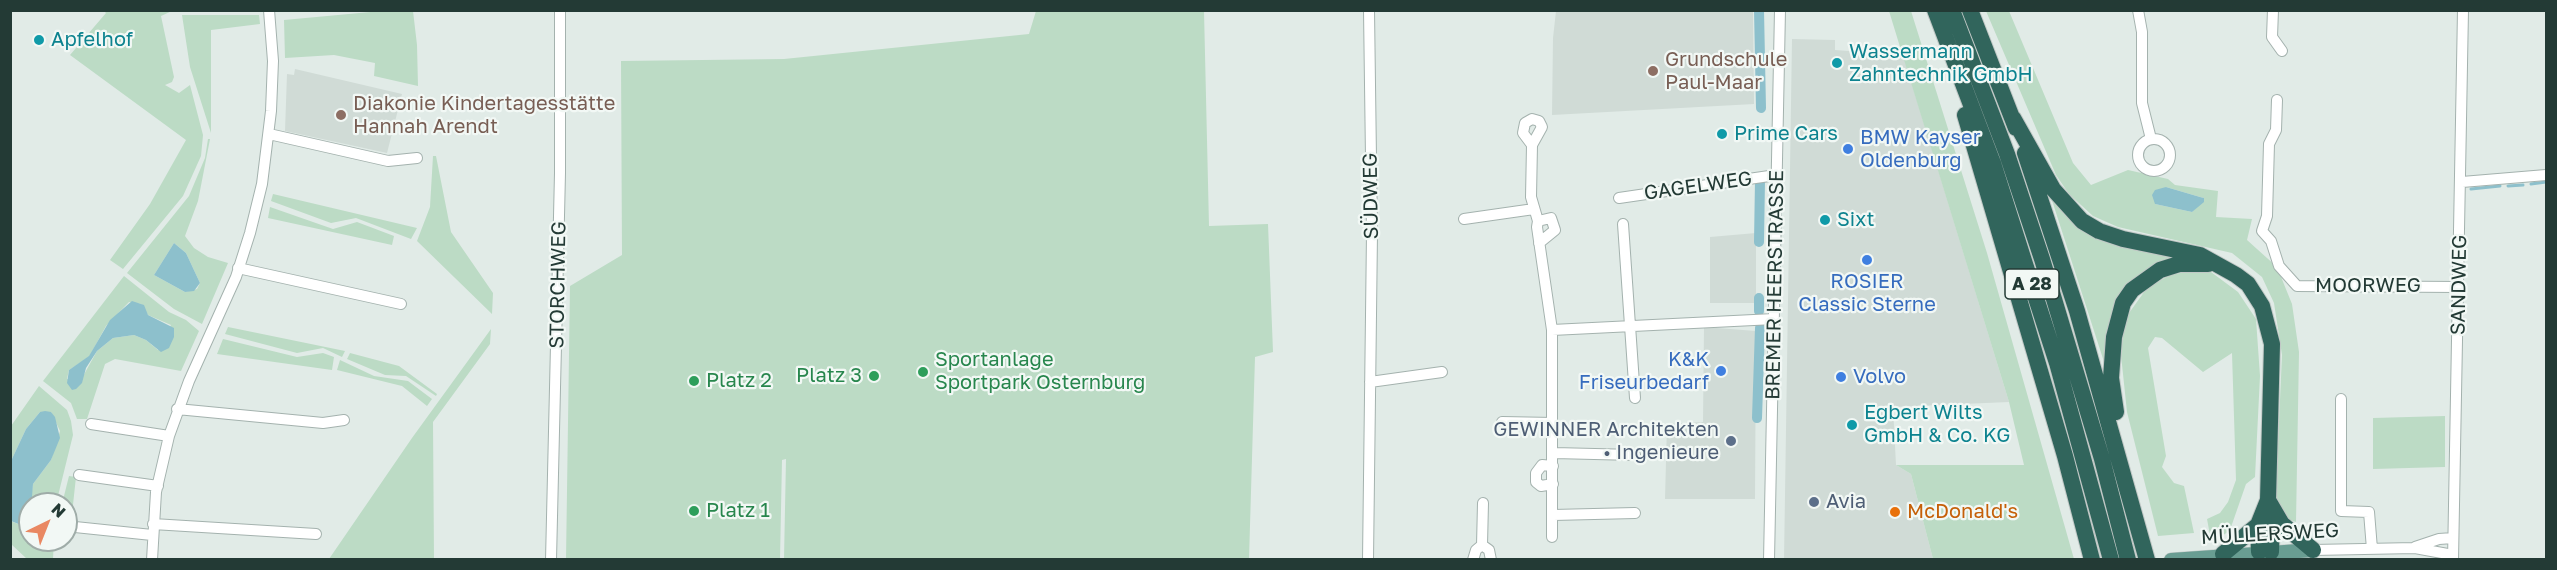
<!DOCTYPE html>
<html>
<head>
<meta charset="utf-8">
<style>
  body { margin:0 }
  #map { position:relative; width:2557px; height:570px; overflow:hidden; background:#e1ebe7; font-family:"Golos Text",sans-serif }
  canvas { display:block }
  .frame { position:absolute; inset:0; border:12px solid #233a35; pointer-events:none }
  .north { position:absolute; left:18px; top:492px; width:60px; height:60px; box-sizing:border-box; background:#f2f8f5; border:2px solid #9faca8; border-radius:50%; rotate:43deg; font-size:16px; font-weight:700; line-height:24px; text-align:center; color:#233a35 }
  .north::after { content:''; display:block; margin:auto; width:21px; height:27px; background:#e98862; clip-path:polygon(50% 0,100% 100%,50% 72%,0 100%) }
</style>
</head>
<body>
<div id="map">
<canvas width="2557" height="570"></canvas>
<div class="frame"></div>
<div class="north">N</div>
</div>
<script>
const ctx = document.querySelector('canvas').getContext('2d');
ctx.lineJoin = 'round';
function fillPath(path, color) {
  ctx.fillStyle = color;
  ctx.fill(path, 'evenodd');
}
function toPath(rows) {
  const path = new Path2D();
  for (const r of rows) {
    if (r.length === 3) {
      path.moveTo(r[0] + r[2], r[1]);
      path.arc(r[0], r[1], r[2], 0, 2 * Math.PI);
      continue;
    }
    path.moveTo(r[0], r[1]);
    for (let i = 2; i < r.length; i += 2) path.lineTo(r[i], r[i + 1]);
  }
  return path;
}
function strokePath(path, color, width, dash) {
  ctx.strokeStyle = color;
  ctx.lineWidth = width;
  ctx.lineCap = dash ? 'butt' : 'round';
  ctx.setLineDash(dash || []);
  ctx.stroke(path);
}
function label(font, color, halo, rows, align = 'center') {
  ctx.font = font + ' "Golos Text",sans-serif';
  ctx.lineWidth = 4.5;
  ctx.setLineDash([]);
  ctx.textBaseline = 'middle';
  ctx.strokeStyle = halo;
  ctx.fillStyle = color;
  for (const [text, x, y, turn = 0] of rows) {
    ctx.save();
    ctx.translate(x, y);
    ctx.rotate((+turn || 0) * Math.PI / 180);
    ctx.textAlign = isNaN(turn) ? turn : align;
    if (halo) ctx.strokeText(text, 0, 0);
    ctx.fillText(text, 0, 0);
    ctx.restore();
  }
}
const built = toPath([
  [1556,11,1753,11,1754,104,1552,115,1553,38],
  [1792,39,1835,40,1835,50,1903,55,2009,402,1893,407,1896,465,1911,474,1933,559,1784,560],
  [295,69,402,94,387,153,285,131,287,74,294,75],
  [1756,233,1756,303,1710,303,1710,237],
  [1704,327,1756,331,1755,499,1665,499,1667,424,1703,422]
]);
const green = toPath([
  [392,10,413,11,417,45,418,86,374,76,375,63,334,55,285,58,284,20],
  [104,11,172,11,161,16,174,77,172,82,165,85,179,93,190,85,203,135,201,156,183,196,123,269,110,260,150,204,186,140,70,55,106,13],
  [1036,11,1204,11,1209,226,1268,224,1273,352,1255,357,1249,559,784,559,786,459,782,460,780,559,566,559,570,286,622,255,621,61,784,59,1029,34],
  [1889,11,1911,11,1987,253,2074,559,1933,559,1911,474,1896,465,2024,465,2009,402],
  [1986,11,2009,11,2073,163,2091,185,2128,170,2168,179,2175,185,2218,191,2216,217,2252,219,2247,240,2277,267,2292,304,2299,352,2296,522,2282,517,2277,506,2276,488,2282,355,2274,303,2262,277,2232,253,2118,227,2093,216,2069,194,2056,175],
  [2166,187,2200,197,2204,198,2192,212,2155,204],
  [182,15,259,15,260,24,211,30,211,133,190,67],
  [208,139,210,139,198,201,185,236,194,248,208,257,228,263,202,324,174,309,127,273,189,196,205,158],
  [174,243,186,253,200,283,197,289,185,292,154,275],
  [433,156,436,156,451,232,493,293,492,314,417,241,430,207],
  [2049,191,2066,212,2192,257,2146,270,2105,365],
  [273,194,417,228,411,239,356,218,331,223,271,201],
  [270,207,333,229,357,222,394,236,392,245,268,218],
  [2201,269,2211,272,2238,292,2256,319,2260,376,2255,477,2246,484,2230,530,2221,537,2210,535,2207,519,2220,513,2228,502,2236,480,2232,353,2203,372,2162,338,2155,337,2148,348,2166,456,2162,467,2174,483,2184,486,2194,533,2158,536,2127,412,2121,355,2123,334,2129,313,2147,288,2170,275],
  [124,276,169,312,186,320,199,331,181,371,115,359,105,364,87,419,77,419,71,403,43,381],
  [129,302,141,304,148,315,171,325,158,350,146,340,134,335,113,338,97,351,82,378,67,379,69,370,89,357,106,326],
  [228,327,345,351,342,357,323,348,297,353,225,334],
  [491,329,490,344,433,422,434,559,329,559,412,438],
  [223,339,297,357,323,353,334,357,332,370,217,354],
  [350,353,399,366,437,394,436,396,406,376,385,375,347,359],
  [340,360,374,376,408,381,432,399,427,406,402,386,337,370],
  [39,386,67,410,71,421,73,435,56,504,30,504,33,484,51,460,60,431,51,412,40,412,26,429,11,461,11,426],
  [2445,416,2445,467,2373,469,2373,418],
  [69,476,76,477,71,523,66,523,66,504,62,504],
  [10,521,21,525,30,535,30,540,54,540,53,559,27,559,11,544]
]);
const water = toPath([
  [2166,187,2200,197,2204,198,2204,202,2192,212,2155,204,2152,195,2155,190],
  [174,243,186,253,200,283,194,291,185,292,154,275],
  [132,301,144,305,148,315,174,328,174,337,169,348,161,352,146,340,134,335,113,338,97,351,86,368,82,383,76,389,72,390,67,383,69,370,89,356,110,320],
  [45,411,51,412,55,417,60,438,51,460,33,484,29,535,21,525,11,521,11,461,26,429,40,412]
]);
const stream = toPath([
  [2531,184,2546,182],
  [2508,186,2523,185],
  [2471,189,2500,186]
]);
const canal = toPath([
  [1759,10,1761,108],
  [1759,242,1760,180],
  [1759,298,1759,311],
  [1757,418,1760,328]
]);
const minor = toPath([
  [2138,10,2142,32,2142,103,2151,139],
  [2273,10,2272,37,2282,51],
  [2277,100,2276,130,2269,144,2267,216,2262,231,2271,241,2279,266,2297,286,2460,287],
  [269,134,388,161,417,158],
  [2154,155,16],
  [1532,145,1523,133,1525,123,1532,119,1539,121,1542,127,1532,145,1531,197,1538,221],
  [2462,182,2546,175],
  [1619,198,1776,175],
  [1464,219,1534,209],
  [1623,224,1635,398],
  [1539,243,1555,230,1551,218,1538,221,1537,227,1552,330,1552,537],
  [238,268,401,304],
  [1552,330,1774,319],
  [1370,382,1442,372],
  [2341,399,2341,511,2369,512,2372,549],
  [177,409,323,423,344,420],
  [1502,422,1553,423],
  [91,424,169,436],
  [1554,453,1635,455],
  [1553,466,1542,465,1536,473,1536,482,1541,486,1553,484],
  [79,475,158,486],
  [1553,515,1635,513],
  [153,524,316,534],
  [75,527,152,535],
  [1482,545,1483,503],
  [2415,547,2439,539,2453,538],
  [2313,550,2415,548,2453,555],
  [152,560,156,492,169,436,189,381,236,277,250,233,262,184,271,111,273,61,269,10],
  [551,560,560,173,560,10],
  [1368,560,1372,233,1369,10],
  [1473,560,1476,550,1482,545,1489,550,1491,560],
  [1769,560,1780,10],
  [2453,560,2463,10]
]);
const major = toPath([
  [2171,560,2313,550]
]);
const highway = toPath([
  [1935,10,1993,163,2025,264,2057,363,2111,560],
  [1952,10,2007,154,2042,259,2102,459,2128,560],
  [1970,10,2016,128],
  [1965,115,2065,456,2092,560],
  [2013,118,2053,189,2082,221,2099,231,2123,239,2200,255,2236,275,2248,284,2262,306,2272,344,2268,500,2258,525,2223,554],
  [2025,153,2077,311,2147,560],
  [2116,412,2111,378,2114,337,2123,303,2132,290,2160,270,2179,264,2208,264],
  [2268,500,2282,524,2313,550],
  [2258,525,2259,552],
  [2271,552,2272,512]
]);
const markers = [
  [39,40,6,"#0f9aa8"],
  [1837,63,6,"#0f9aa8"],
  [1653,71,6,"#8d6e63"],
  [341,115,6,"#8d6e63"],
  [1722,134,6,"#0f9aa8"],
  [1848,149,6,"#3f7fe0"],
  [1825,220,6,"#0f9aa8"],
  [1867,260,6,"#3f7fe0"],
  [1721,371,6,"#3f7fe0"],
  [923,372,6,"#2e9e5b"],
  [874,376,6,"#2e9e5b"],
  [1841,377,6,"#3f7fe0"],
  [694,381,6,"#2e9e5b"],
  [1852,425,6,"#0f9aa8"],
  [1731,441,6,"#5c6f8a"],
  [1814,502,6,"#5c6f8a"],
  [694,511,6,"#2e9e5b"],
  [1895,512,6,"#e8710a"]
];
const shields = [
  [2032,284,54]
];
const shieldNames = [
  ["A 28",2032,284]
];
const cultureNames = [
  ["Apfelhof",51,40],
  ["Wassermann",1849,52],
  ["Zahntechnik GmbH",1849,75],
  ["Prime Cars",1734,134],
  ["Sixt",1837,220],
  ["Egbert Wilts",1864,413],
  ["GmbH & Co. KG",1864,436]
];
const educationNames = [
  ["Grundschule",1665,60],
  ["Paul-Maar",1665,83],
  ["Diakonie Kindertagesstätte",353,104],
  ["Hannah Arendt",353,127]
];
const shopNames = [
  ["BMW Kayser",1860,138],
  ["Oldenburg",1860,161],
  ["ROSIER",1867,282,"center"],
  ["Classic Sterne",1867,305,"center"],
  ["K&K",1709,360,"right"],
  ["Friseurbedarf",1709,383,"right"],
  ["Volvo",1853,377]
];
const streetNames = [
  ["GAGELWEG",1698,186,-8],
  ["SÜDWEG",1371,196,-91],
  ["STORCHWEG",558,285,-89],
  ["BREMER HEERSTRASSE",1775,285,-89],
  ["SANDWEG",2459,285,-89],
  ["MOORWEG",2368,286],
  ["MÜLLERSWEG",2270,534,-3]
];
const leisureNames = [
  ["Sportanlage",935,360],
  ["Sportpark Osternburg",935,383],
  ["Platz 3",862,376,"right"],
  ["Platz 2",706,381],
  ["Platz 1",706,511]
];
const serviceNames = [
  ["GEWINNER Architekten",1719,430],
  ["• Ingenieure",1719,453],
  ["Avia",1826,502,"left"]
];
const foodNames = [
  ["McDonald's",1907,512]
];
fillPath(built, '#d0dbd6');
fillPath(green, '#bcdbc5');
fillPath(water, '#8dc0cc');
strokePath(stream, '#8dc0cc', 3);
strokePath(canal, '#8dc0cc', 10);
strokePath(minor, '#a4b2ae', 12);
strokePath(major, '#c1c8c6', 15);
strokePath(highway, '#c1c8c6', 18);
strokePath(minor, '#fff', 10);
strokePath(major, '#699d92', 14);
strokePath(highway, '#31655c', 16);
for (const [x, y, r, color] of markers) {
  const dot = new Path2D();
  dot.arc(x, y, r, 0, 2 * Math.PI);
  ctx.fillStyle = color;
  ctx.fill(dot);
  strokePath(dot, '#f2f8f5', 2);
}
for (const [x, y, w] of shields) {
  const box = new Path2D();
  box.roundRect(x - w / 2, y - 15, w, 30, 4.5);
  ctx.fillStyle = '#f2f8f5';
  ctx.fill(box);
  strokePath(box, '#233a35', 1.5);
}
label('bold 18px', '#233a35', null, shieldNames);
label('20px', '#0d838f', '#f2f8f5', cultureNames, 'left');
label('20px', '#785e54', '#f2f8f5', educationNames, 'left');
label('20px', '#366cbe', '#f2f8f5', shopNames, 'left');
label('20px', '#233a35', '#f2f8f5', streetNames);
label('20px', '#27864d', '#f2f8f5', leisureNames, 'left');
label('20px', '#4e5e75', '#f2f8f5', serviceNames, 'right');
label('20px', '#c56008', '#f2f8f5', foodNames, 'left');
</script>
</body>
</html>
